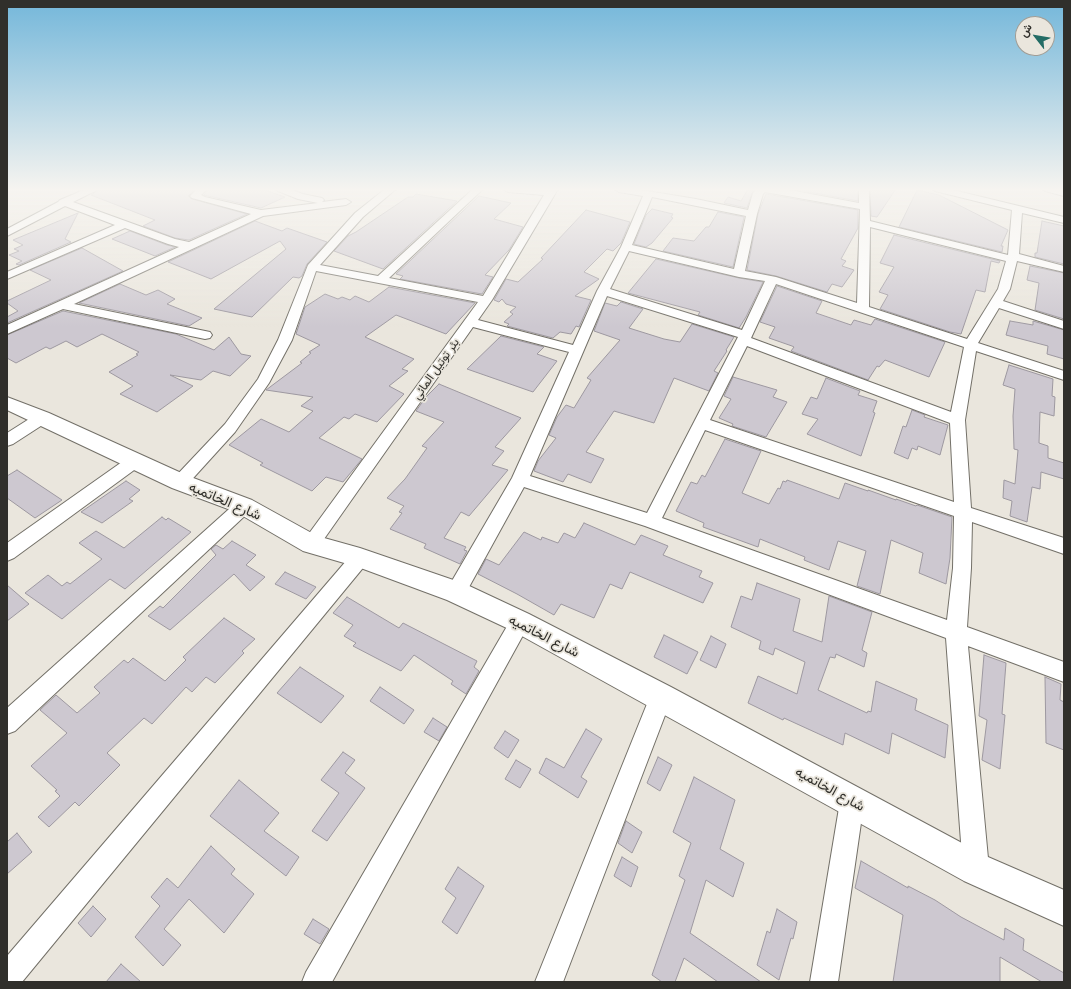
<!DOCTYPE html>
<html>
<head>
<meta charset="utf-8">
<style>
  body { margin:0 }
  #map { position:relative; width:1071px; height:989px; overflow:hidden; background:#eae6dd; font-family:"Public Sans",Vazirmatn,sans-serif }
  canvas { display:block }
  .frame { position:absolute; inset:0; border:8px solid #302f2b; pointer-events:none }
  .north { position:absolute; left:1015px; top:16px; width:40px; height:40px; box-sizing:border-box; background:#eae6dd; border:1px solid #a09d96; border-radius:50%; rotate:301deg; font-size:11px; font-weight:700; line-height:16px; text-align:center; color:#302f2b }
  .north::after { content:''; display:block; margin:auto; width:14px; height:18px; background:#236c65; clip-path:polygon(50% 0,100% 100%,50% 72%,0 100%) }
</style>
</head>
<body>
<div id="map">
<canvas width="1071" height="989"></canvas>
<div class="frame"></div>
<div class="north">ش</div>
</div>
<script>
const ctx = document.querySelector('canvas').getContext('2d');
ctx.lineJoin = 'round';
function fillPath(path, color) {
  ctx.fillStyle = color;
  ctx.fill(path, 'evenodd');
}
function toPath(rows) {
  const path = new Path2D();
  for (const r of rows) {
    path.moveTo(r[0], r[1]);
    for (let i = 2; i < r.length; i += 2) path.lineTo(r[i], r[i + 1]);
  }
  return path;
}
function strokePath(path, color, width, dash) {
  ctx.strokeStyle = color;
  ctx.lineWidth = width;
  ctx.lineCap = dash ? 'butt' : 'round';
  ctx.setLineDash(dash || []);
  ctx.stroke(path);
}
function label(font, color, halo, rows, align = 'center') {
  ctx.font = font + ' "Public Sans",Vazirmatn,sans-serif';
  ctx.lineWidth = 3.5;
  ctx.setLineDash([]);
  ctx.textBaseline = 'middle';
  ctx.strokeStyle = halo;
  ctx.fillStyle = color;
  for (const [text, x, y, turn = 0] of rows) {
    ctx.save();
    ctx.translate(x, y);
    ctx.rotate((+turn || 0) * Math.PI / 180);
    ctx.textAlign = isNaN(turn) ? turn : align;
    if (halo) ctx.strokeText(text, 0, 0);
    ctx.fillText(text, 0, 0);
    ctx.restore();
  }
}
const building = toPath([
  [100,189,195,189,188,196,192,199,247,214,189,240,175,238,143,226,155,220,91,195,100,189],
  [208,189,262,189,285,197,261,208,204,195,208,189],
  [748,189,755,189,752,193,747,208,724,203,728,197,741,201,748,189],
  [792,189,858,189,858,201,792,189],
  [870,189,896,189,877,217,871,216,870,189],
  [917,190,939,195,1008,230,1001,246,1003,246,1002,252,899,227,917,190],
  [416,194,457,201,383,269,334,251,348,236,356,232,408,197,413,197,416,194],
  [766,194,858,210,858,228,841,259,846,261,842,266,854,270,842,287,832,284,827,292,776,276,747,270,758,214,766,194],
  [479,196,511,203,494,219,523,227,509,250,485,275,493,277,482,294,400,279,403,276,396,274,479,196],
  [652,209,673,214,671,217,673,218,652,243,646,247,634,244,646,215,652,209],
  [586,210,630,222,621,243,613,251,607,249,584,272,599,279,575,296,591,300,579,327,576,326,571,334,560,332,553,338,507,326,509,324,504,322,513,314,510,312,516,307,506,304,502,299,499,302,494,300,506,279,518,282,543,259,541,258,586,210],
  [718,212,744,217,733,267,663,251,673,238,694,241,706,227,709,227,718,212],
  [78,213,65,239,71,242,19,265,16,264,22,261,9,255,19,251,14,249,23,245,13,240,78,213],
  [255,221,282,231,287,228,327,242,307,264,302,276,299,278,293,277,252,317,214,309,286,249,280,241,211,279,168,262,255,221],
  [1042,221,1064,226,1064,264,1035,257,1035,253,1037,253,1042,221],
  [130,231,167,245,175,247,155,256,112,239,130,231],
  [894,235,1000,261,999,263,991,261,985,292,976,290,961,334,950,332,880,309,888,295,879,292,894,267,880,263,894,235],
  [82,248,123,271,7,323,7,317,18,311,7,303,7,301,51,280,30,270,82,248],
  [656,259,739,278,763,282,746,317,739,328,698,315,700,312,628,293,656,259],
  [1030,266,1064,273,1064,319,1035,310,1039,283,1027,280,1030,266],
  [120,284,146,295,158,290,175,299,167,304,202,318,189,326,79,303,120,284],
  [777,286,822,301,816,313,851,325,854,320,871,325,875,319,945,342,929,377,885,360,879,367,877,366,868,380,791,351,794,347,792,346,769,338,775,327,760,322,777,286],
  [389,287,475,303,446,334,396,315,365,337,414,359,402,369,408,371,389,386,404,394,377,422,355,414,349,419,344,417,319,438,362,459,343,482,326,477,312,491,260,465,263,463,229,445,261,419,289,432,313,411,301,406,313,397,266,390,302,363,300,362,311,353,309,352,320,345,296,334,305,307,325,294,338,299,342,297,350,300,355,296,369,302,389,287],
  [621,302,643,309,629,328,664,339,680,342,692,324,734,337,726,350,727,351,714,371,718,373,709,391,674,378,654,423,614,411,586,452,604,459,591,483,568,474,563,482,534,471,538,461,556,438,549,435,557,417,566,405,574,408,591,380,587,378,620,340,594,331,605,303,617,306,621,302],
  [63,311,176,334,214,350,229,337,241,354,251,356,230,376,213,371,201,380,170,375,193,386,157,412,120,394,133,386,109,372,138,355,136,354,139,352,102,334,77,347,66,341,50,349,46,347,16,363,7,358,7,335,63,311],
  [1010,321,1033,325,1033,321,1064,330,1064,359,1047,354,1048,346,1006,335,1010,321],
  [501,336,544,347,537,354,557,361,533,392,467,369,501,336],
  [1009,365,1053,379,1052,396,1055,397,1054,416,1040,412,1039,443,1048,446,1048,458,1064,463,1064,479,1041,472,1040,489,1032,487,1027,522,1010,516,1012,501,1003,498,1004,480,1015,484,1018,450,1014,449,1013,416,1015,389,1003,385,1009,365],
  [733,377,777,390,773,397,787,402,766,437,732,426,733,424,719,418,731,399,724,396,733,377],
  [826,378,860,391,858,395,877,401,873,412,875,413,861,456,807,434,818,419,802,414,811,397,817,399,826,378],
  [439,384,521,418,495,447,504,451,492,465,508,470,469,516,461,512,444,538,466,547,464,550,467,551,460,564,424,548,426,544,390,529,402,513,399,512,404,506,387,498,405,479,427,448,422,446,444,422,416,411,426,397,439,384],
  [912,410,925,415,924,417,948,425,940,455,918,446,917,450,912,448,908,459,894,453,903,426,906,427,912,410],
  [725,439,761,451,742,493,769,504,778,488,780,489,783,481,786,482,787,480,839,499,845,483,868,491,868,490,896,500,896,499,916,506,917,505,952,517,950,558,946,584,919,573,923,553,891,540,880,594,857,586,866,551,838,541,829,570,804,560,805,557,760,539,758,547,703,527,704,523,676,511,691,482,697,484,702,475,705,477,725,439],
  [17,470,62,500,35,518,7,498,7,476,17,470],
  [126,481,140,490,129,499,133,501,102,523,81,512,126,481],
  [162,517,166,520,168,518,191,532,125,589,110,579,62,619,25,593,48,575,62,586,67,582,70,584,102,559,79,543,96,531,124,548,162,517],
  [584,523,635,545,641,535,668,546,663,555,702,571,699,577,713,583,703,603,630,572,622,589,610,584,594,618,561,604,554,615,517,594,478,574,486,559,499,565,524,532,541,540,542,537,558,543,564,533,575,538,584,523],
  [232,541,256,555,246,565,265,577,250,591,234,574,170,630,148,616,160,606,163,608,216,555,211,549,216,545,223,549,232,541],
  [285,572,316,587,306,599,275,584,285,572],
  [757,583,800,599,793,631,822,642,829,596,872,612,862,650,867,653,864,667,836,654,835,658,830,657,818,690,867,713,868,711,871,712,876,681,917,699,915,710,948,725,945,758,892,733,889,754,845,733,843,745,784,718,783,720,748,703,758,676,797,694,805,662,775,648,773,655,759,649,761,641,731,627,741,596,752,600,757,583],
  [7,585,29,604,7,621,7,585],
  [347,597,399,628,403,623,477,661,474,667,479,671,466,694,451,684,453,681,414,655,401,671,353,646,356,643,344,636,353,625,333,613,347,597],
  [224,618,255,639,242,651,244,653,215,683,206,677,192,692,186,687,152,724,144,718,107,753,120,765,79,806,75,802,49,827,38,817,60,796,55,791,57,790,31,766,67,733,40,710,56,695,77,713,100,693,94,687,124,660,128,663,133,658,165,681,186,660,183,657,224,618],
  [664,635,698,652,687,674,654,657,664,635],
  [711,636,726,644,716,668,700,660,711,636],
  [984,655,1006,663,1002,714,1005,715,1000,769,982,760,987,720,979,716,984,655],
  [300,667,344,696,321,723,277,693,300,667],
  [1045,677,1061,684,1060,700,1064,702,1064,750,1046,743,1045,677],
  [380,687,414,710,404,724,370,701,380,687],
  [433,718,447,727,439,741,424,732,433,718],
  [586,729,602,739,581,777,587,781,578,798,539,773,546,758,564,768,586,729],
  [505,731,519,740,508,758,494,748,505,731],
  [343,752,355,760,345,773,365,788,327,841,312,831,339,793,321,780,343,752],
  [658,757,672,765,660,791,647,783,658,757],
  [516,760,531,769,520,788,505,779,516,760],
  [694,777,735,800,720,849,744,863,733,897,706,880,690,933,761,982,718,982,684,958,675,982,662,982,652,975,685,880,679,876,691,843,673,832,694,777],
  [239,780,279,813,264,831,299,857,286,876,210,816,239,780],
  [626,821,642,832,632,853,618,843,626,821],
  [17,833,32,852,7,874,7,842,17,833],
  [211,846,235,869,231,874,254,894,224,933,189,899,164,929,181,945,163,966,135,937,160,906,151,897,167,878,178,888,211,846],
  [622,857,638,867,631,887,614,876,622,857],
  [861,861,908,888,908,886,935,900,961,917,1004,940,1005,928,1024,939,1023,950,1064,973,1064,982,1042,982,1000,957,1000,982,893,982,903,915,855,888,861,861],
  [458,867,484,886,457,934,442,922,456,898,445,889,458,867],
  [93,906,106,919,91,937,78,923,93,906],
  [777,909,797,922,793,939,791,938,779,980,757,965,767,931,770,933,777,909],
  [313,919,329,929,320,944,304,934,313,919],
  [121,964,141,982,106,982,121,964]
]);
const street = toPath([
  [86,189,99,189,73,202,175,239,189,242,251,214,192,198,190,196,197,189,207,189,201,195,205,197,261,210,318,203,298,199,278,191,276,189,289,189,303,194,322,198,324,200,322,202,346,199,351,202,346,205,263,216,74,304,210,332,212,335,210,338,205,339,63,309,7,334,7,325,179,247,168,244,125,228,7,279,7,272,115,225,65,206,7,236,7,229,58,202,60,200,86,189],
  [385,189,396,189,363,217,320,265,378,276,473,189,483,189,389,278,483,296,544,195,508,192,503,189,558,189,492,300,478,320,573,345,597,291,621,247,643,196,619,192,614,189,635,189,696,199,748,210,753,193,757,189,784,189,859,203,859,189,869,189,870,221,1008,255,1012,210,935,191,933,189,949,189,1064,217,1064,223,1022,213,1019,254,1064,266,1064,272,1017,261,1010,289,1003,301,1064,321,1064,329,999,308,978,343,1064,371,1064,380,976,351,965,420,971,508,1064,538,1064,554,972,522,971,568,967,627,1064,662,1064,682,968,646,989,869,985,878,976,882,967,878,963,869,946,638,645,526,524,487,463,598,456,600,449,598,446,592,449,586,512,478,569,352,473,327,317,549,311,551,305,549,302,544,305,539,478,302,316,271,292,340,269,383,235,432,186,486,180,488,174,486,172,482,174,478,225,424,258,379,278,340,308,265,355,213,385,189],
  [765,192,860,209,857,303,776,277,745,271,757,214,763,194,765,192],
  [652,197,746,216,734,269,632,245,652,197],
  [870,227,1006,261,998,289,967,339,869,307,870,227],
  [629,251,739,277,765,281,742,330,610,289,629,251],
  [776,284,964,347,951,412,751,338,776,284],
  [607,296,738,337,647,513,530,476,607,296],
  [747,346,950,423,954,502,710,420,747,346],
  [705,430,954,516,953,568,947,620,662,518,705,430],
  [1043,189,1064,190,1064,196,1045,191,1043,189],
  [42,413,47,414,50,418,47,422,13,444,7,446,7,433,37,414,42,413],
  [135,455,141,457,143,461,141,465,14,558,7,561,7,543,129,457,135,455],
  [244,499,250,501,253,506,250,511,15,731,7,734,7,708,238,501,244,499],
  [360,550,367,553,369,558,367,563,22,982,7,982,7,956,353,553,360,550],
  [520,613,527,616,530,622,527,628,332,982,302,982,306,972,513,616,520,613],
  [661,686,669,689,672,697,563,982,535,982,653,689,661,686],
  [852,790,861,793,864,802,838,982,810,982,840,802,843,793,852,790]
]);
const secondary = toPath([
  [7,397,49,413,188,476,252,500,317,536,360,548,465,584,529,614,671,687,988,857,1064,890,1064,926,964,881,511,630,447,600,358,567,303,551,236,512,172,488,7,410,7,397]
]);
const streetNames = [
  ["بئر توتيل المائي",436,369,-55]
];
const nearStreetnames = [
  ["شارع الخاتميه",225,501,23],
  ["شارع الخاتميه",544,636,27],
  ["شارع الخاتميه",830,789,29]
];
fillPath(building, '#cdc8d0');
strokePath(building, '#9d98a0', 1);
strokePath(street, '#737068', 2);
strokePath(secondary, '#737068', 2);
fillPath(street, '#fff');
fillPath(secondary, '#fff');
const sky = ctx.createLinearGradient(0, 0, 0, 327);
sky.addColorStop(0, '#74b7da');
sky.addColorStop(0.58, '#f6f4f0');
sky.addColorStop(1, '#f6f4f000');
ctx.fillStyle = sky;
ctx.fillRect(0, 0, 1071, 327);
label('12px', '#302f2b', '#eae6dd', streetNames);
label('14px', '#302f2b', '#eae6dd', nearStreetnames);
</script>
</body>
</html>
